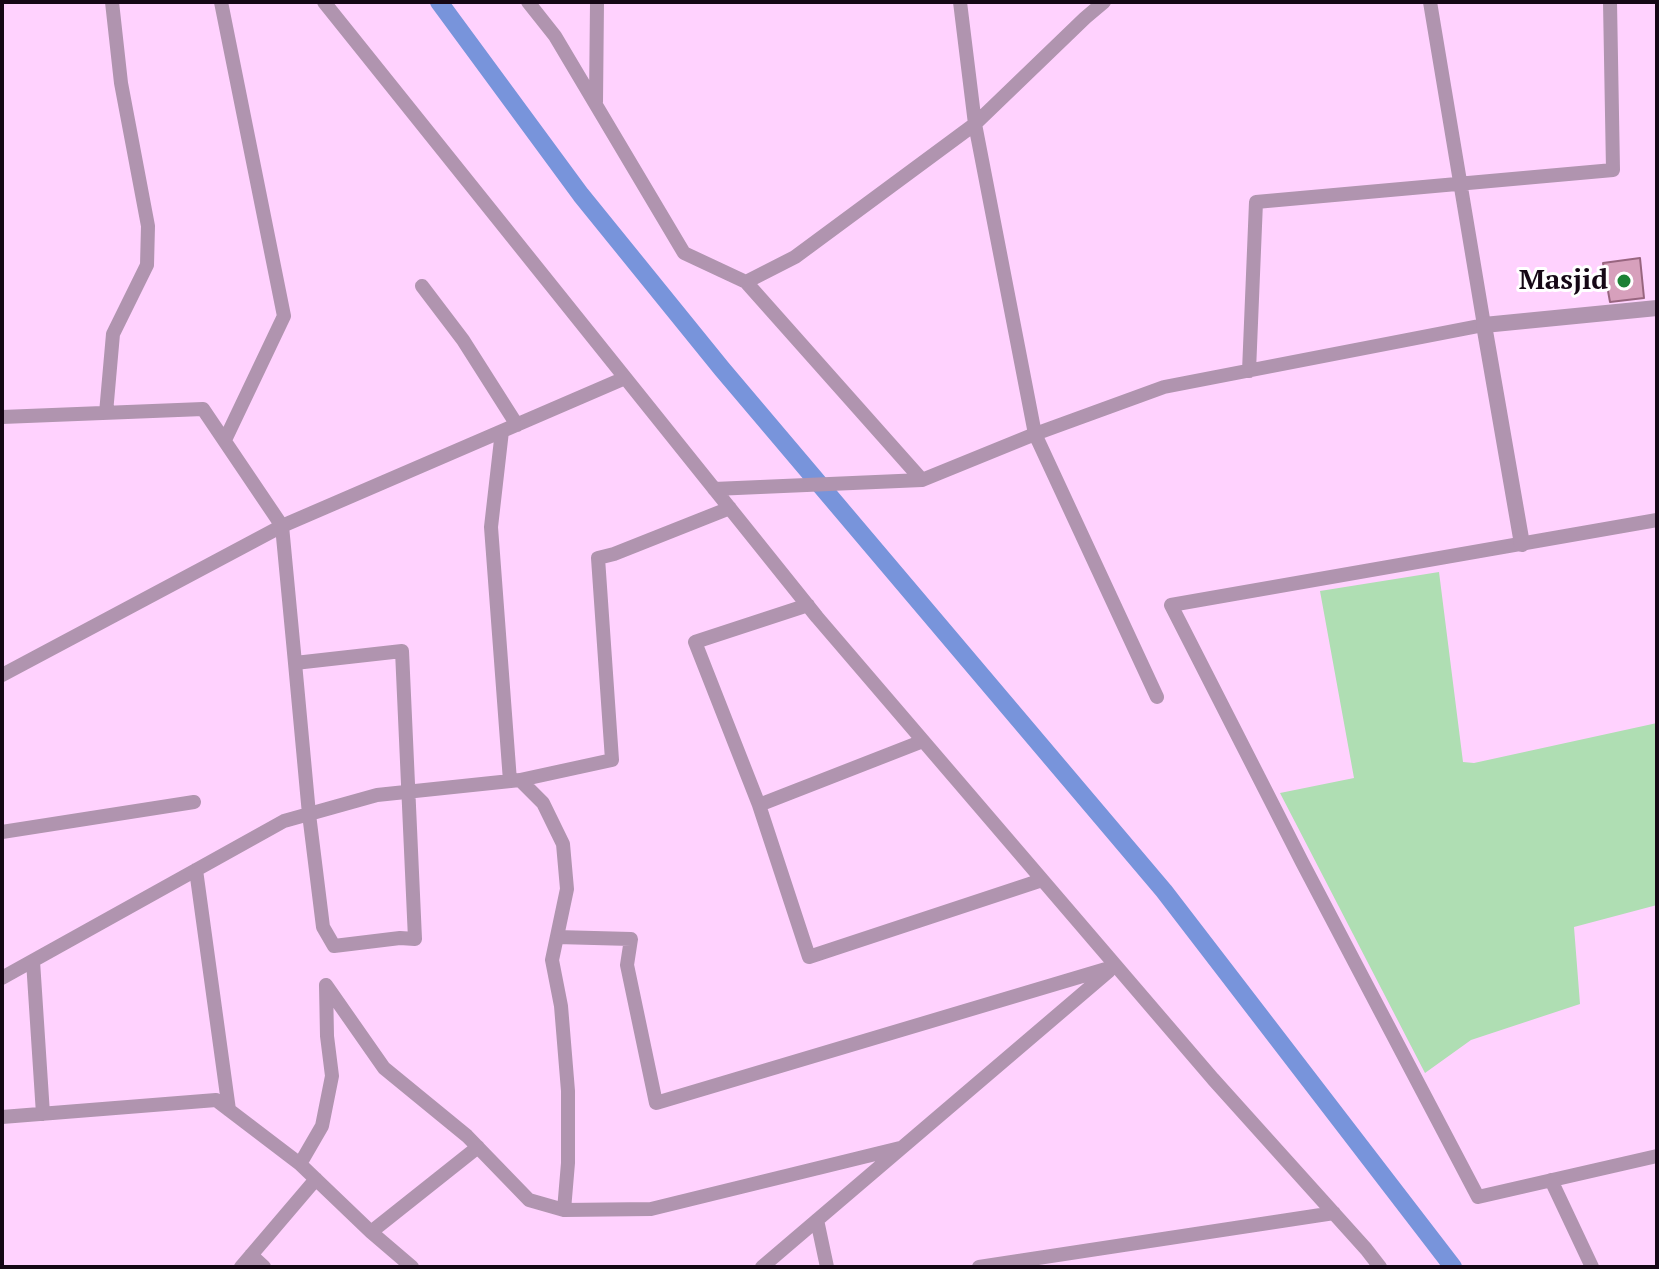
<!DOCTYPE html>
<html>
<head>
<meta charset="utf-8">
<style>
  body { margin:0 }
  #map { position:relative; width:1659px; height:1269px; overflow:hidden; background:#ffd2fe; font-family:"PT Serif",serif }
  canvas { display:block }
  .frame { position:absolute; inset:0; border:4px solid #150715; pointer-events:none }
</style>
</head>
<body>
<div id="map">
<canvas width="1659" height="1269"></canvas>
<div class="frame"></div>
</div>
<script>
const ctx = document.querySelector('canvas').getContext('2d');
ctx.lineJoin = 'round';
function fillPath(path, color) {
  ctx.fillStyle = color;
  ctx.fill(path, 'evenodd');
}
function toPath(rows) {
  const path = new Path2D();
  for (const r of rows) {
    path.moveTo(r[0], r[1]);
    for (let i = 2; i < r.length; i += 2) path.lineTo(r[i], r[i + 1]);
  }
  return path;
}
function strokePath(path, color, width, dash) {
  ctx.strokeStyle = color;
  ctx.lineWidth = width;
  ctx.lineCap = dash ? 'butt' : 'round';
  ctx.setLineDash(dash || []);
  ctx.stroke(path);
}
function label(font, color, halo, rows, align = 'center') {
  ctx.font = font + ' "PT Serif",serif';
  ctx.lineWidth = 6;
  ctx.setLineDash([]);
  ctx.textBaseline = 'middle';
  ctx.strokeStyle = halo;
  ctx.fillStyle = color;
  for (const [text, x, y, turn = 0] of rows) {
    ctx.save();
    ctx.translate(x, y);
    ctx.rotate((+turn || 0) * Math.PI / 180);
    ctx.textAlign = isNaN(turn) ? turn : align;
    if (halo) ctx.strokeText(text, 0, 0);
    ctx.fillText(text, 0, 0);
    ctx.restore();
  }
}
const green = toPath([
  [1439,572,1463,762,1474,763,1657,723,1657,905,1574,927,1580,1004,1471,1040,1425,1073,1280,793,1354,778,1320,591]
]);
const canal = toPath([
  [439,2,581,195,722,369,1164,891,1453,1267]
]);
const building = toPath([
  [1640,258,1644,298,1610,302,1603,263,1640,258]
]);
const minor = toPath([
  [221,2,284,316,225,440],
  [324,2,817,617,1213,1079,1366,1249,1380,1267],
  [528,2,555,36,684,253,746,282,922,480,1035,434,1164,387,1484,325,1430,2],
  [1104,2,1085,18,975,124,1035,434,1157,697],
  [596,102,597,2],
  [746,282,795,257,975,124,960,2],
  [422,286,463,340,517,425],
  [1249,371,1256,202,1613,170,1610,2],
  [106,413,113,334,147,265,148,226,121,83,112,2],
  [2,417,203,409,282,526,625,378],
  [502,431,491,527,510,781],
  [714,489,922,480],
  [1657,520,1171,605,1302,862,1478,1197,1657,1156],
  [2,675,282,526,295,663,309,814,323,927,334,946,400,938,415,939,402,651,295,663],
  [923,741,759,805,809,957,1042,880],
  [520,780,612,760,598,558,614,554,730,508],
  [759,805,695,642,808,605],
  [2,832,194,802],
  [196,870,229,1110],
  [557,937,631,939,627,965,656,1103,1116,966],
  [33,961,43,1114],
  [2,978,284,821,377,795,520,780,543,803,563,844,567,889,552,960,561,1006,568,1091,568,1163,564,1210,529,1200,467,1136,384,1068,326,985,327,1036,332,1076,322,1126,300,1164,371,1232,412,1267],
  [2,1117,216,1100,300,1164],
  [1551,1180,1592,1267],
  [564,1210,651,1209,900,1148],
  [817,1220,827,1267],
  [371,1232,478,1147],
  [251,1255,264,1267],
  [241,1267,316,1179],
  [762,1267,1109,971],
  [979,1267,1334,1213]
]);
const tertiary = toPath([
  [1522,544,1484,325,1657,308]
]);
const markers = [
  [1624,281,8,"#1c8135"]
];
const poiNames = [
  ["Masjid",1608,281]
];
fillPath(green, '#afdeb3');
strokePath(canal, '#7894db', 18);
fillPath(building, '#d7a0bc');
strokePath(building, '#98657f', 2);
strokePath(minor, '#b094af', 14);
strokePath(tertiary, '#b094af', 16);
for (const [x, y, r, color] of markers) {
  const dot = new Path2D();
  dot.arc(x, y, r, 0, 2 * Math.PI);
  ctx.fillStyle = color;
  ctx.fill(dot);
  strokePath(dot, '#fff', 3);
}
label('bold 28px', '#150715', '#fff', poiNames, 'right');
</script>
</body>
</html>
